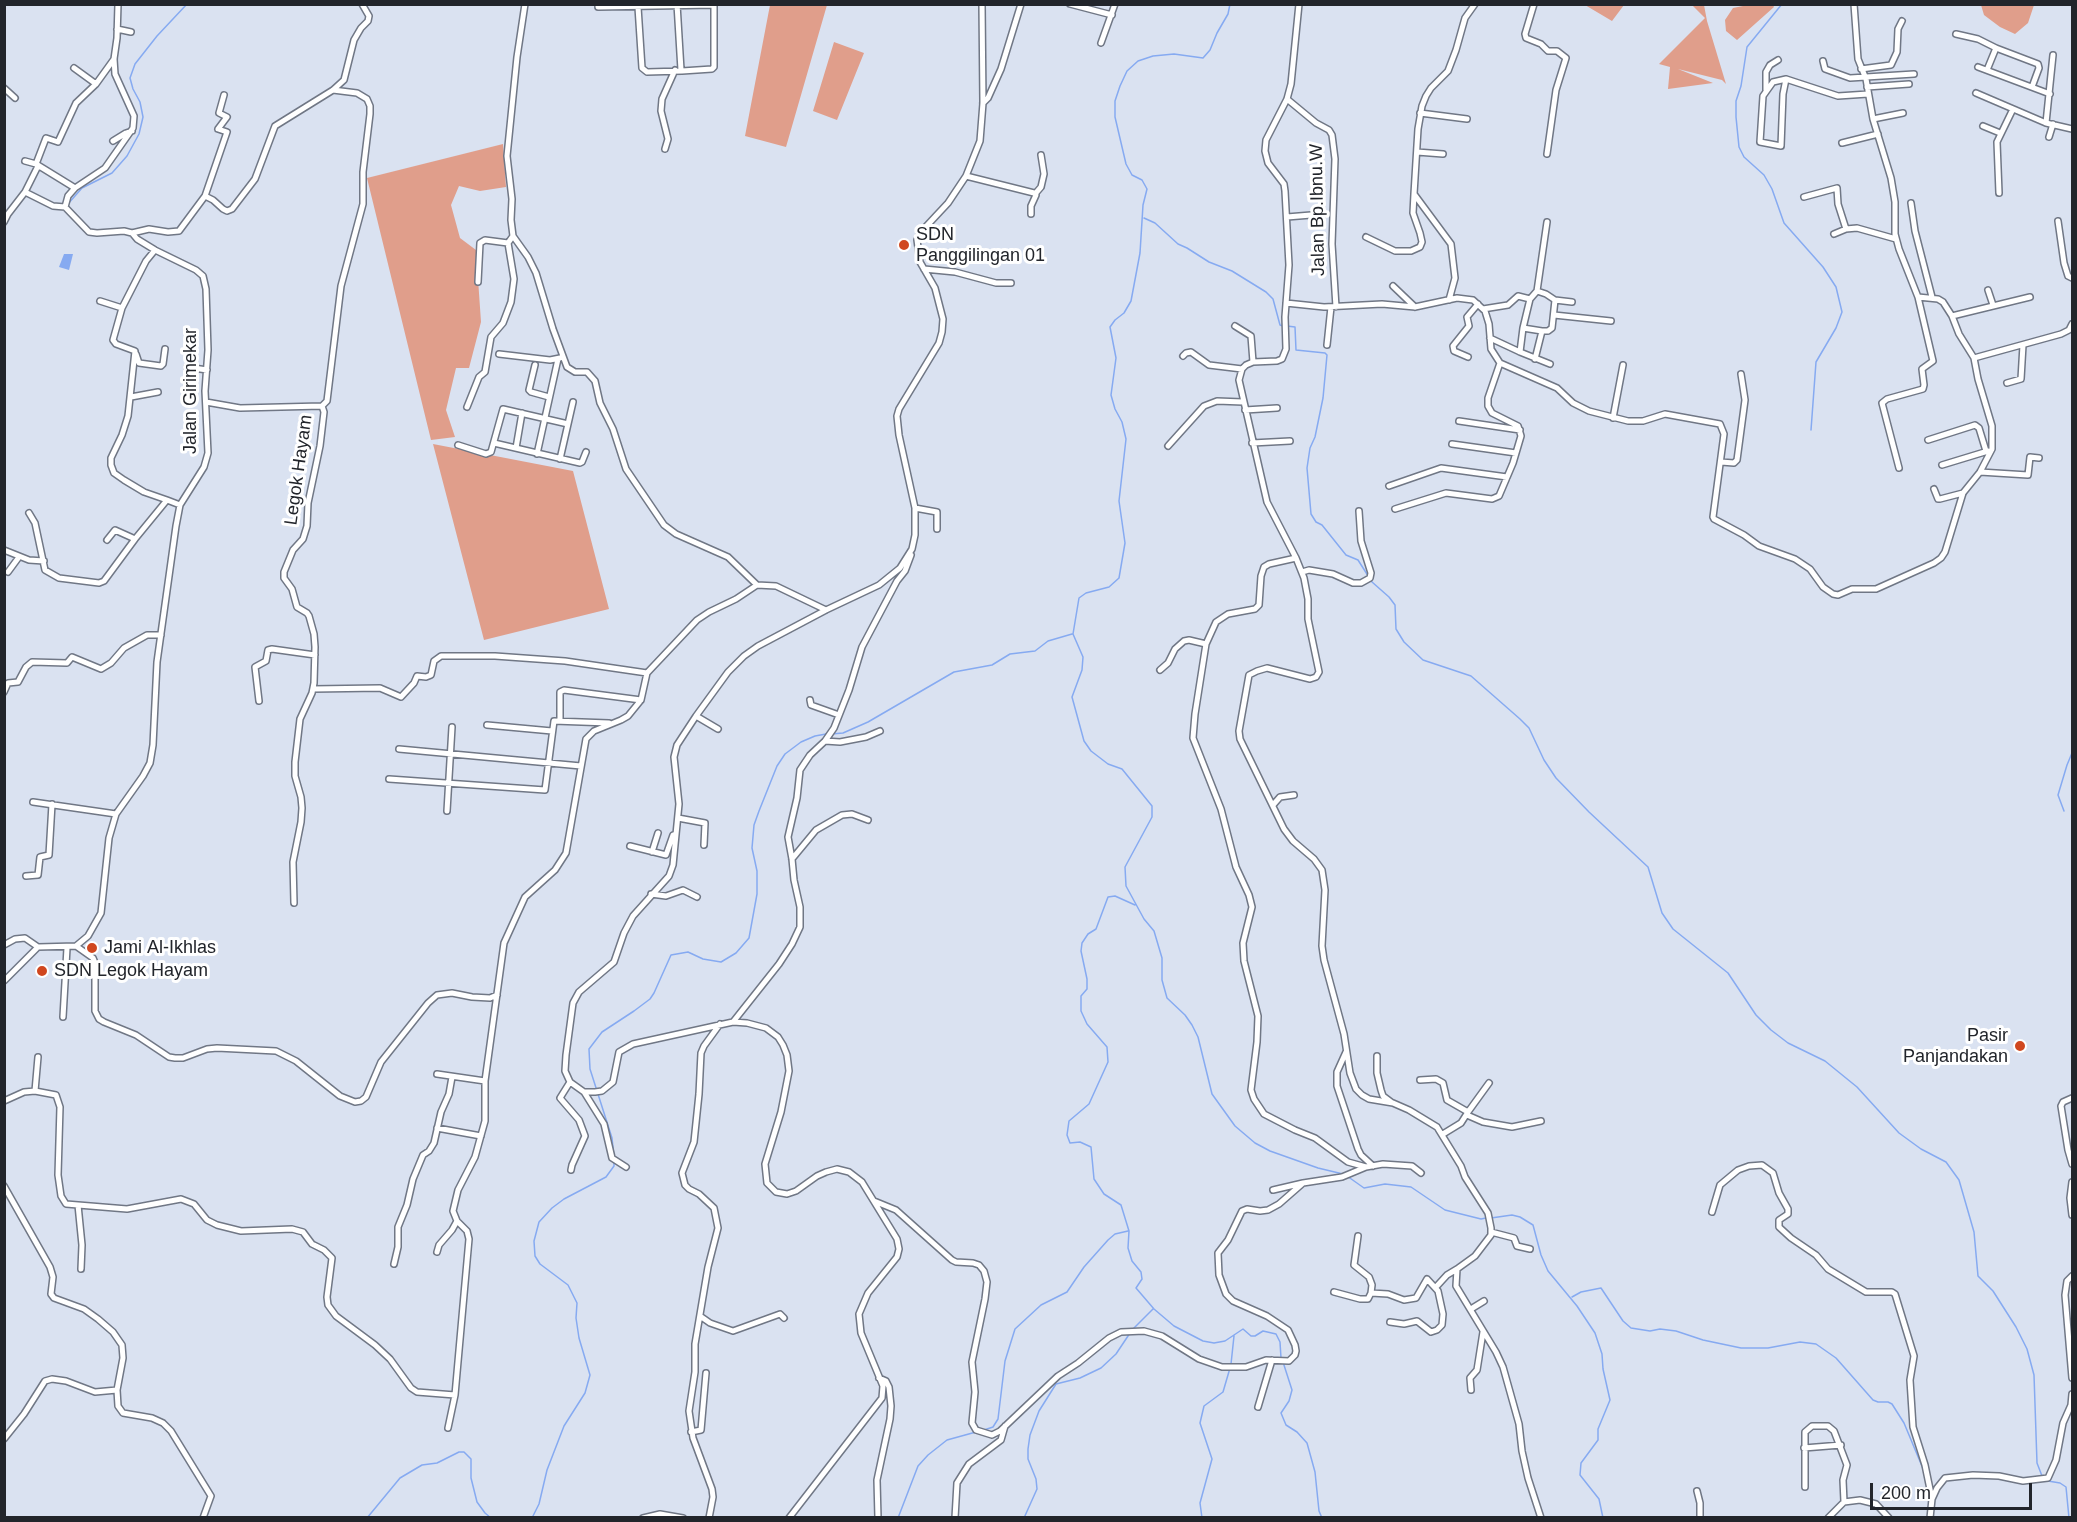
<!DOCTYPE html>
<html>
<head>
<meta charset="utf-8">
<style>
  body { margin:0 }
  #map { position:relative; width:2077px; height:1522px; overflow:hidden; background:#dae2f1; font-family:Helvetica,sans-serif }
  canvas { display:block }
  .frame { position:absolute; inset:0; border:6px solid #22252b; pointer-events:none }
  .scale { position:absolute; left:1870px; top:1483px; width:162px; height:27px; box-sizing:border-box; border:3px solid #22252b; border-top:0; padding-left:8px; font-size:18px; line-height:21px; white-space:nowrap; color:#22252b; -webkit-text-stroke:4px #fff; paint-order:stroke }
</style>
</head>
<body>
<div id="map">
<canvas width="2077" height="1522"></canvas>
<div class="frame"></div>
<div class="scale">200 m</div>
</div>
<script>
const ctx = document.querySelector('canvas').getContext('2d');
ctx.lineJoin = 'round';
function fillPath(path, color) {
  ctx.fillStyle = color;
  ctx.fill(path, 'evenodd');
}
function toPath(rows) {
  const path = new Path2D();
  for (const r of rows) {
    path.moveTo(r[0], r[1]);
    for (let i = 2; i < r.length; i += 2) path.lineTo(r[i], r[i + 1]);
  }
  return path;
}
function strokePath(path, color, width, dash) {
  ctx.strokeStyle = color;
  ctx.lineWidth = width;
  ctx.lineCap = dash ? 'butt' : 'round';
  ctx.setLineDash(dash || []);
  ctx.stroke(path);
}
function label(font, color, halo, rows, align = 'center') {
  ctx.font = font + ' Helvetica,sans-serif';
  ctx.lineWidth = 6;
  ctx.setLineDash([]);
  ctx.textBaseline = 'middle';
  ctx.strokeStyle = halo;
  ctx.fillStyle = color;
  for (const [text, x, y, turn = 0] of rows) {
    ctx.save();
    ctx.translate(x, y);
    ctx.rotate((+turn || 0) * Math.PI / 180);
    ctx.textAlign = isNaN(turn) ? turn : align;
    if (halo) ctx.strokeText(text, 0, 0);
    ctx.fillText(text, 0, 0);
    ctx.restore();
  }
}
const green = toPath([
  [770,5,827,5,786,147,745,136],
  [1585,5,1624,4,1624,5,1612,21],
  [1692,5,1704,5,1707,21,1726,84,1722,80,1678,69,1713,83,1668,89,1670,67,1659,64,1705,18],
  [1748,5,1773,5,1774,7,1737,40,1726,31,1725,20,1733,8],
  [1981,5,1981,4,2034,5,2028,23,2015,34,2000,27,1984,15],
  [834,42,864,53,837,120,813,111],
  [503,144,506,187,480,191,459,186,451,205,460,238,476,250,481,322,469,368,456,368,446,410,455,437,431,440,367,178],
  [433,444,573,471,609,609,484,640]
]);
const water = toPath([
  [64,254,73,254,69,270,59,267]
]);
const stream = toPath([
  [1230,4,1228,14,1217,33,1210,50,1203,58,1174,54,1153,56,1138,61,1127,71,1120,86,1115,101,1115,117,1126,164,1132,175,1142,180,1147,189,1143,205,1140,253,1131,301,1124,313,1115,320,1110,327,1116,358,1111,395,1115,409,1122,422,1126,439,1119,501,1125,543,1119,578,1109,587,1086,593,1079,598,1073,634,1083,657,1082,670,1072,697,1084,741,1091,751,1108,764,1122,769,1152,806,1152,817,1125,867,1126,886,1144,919,1154,931,1162,958,1162,980,1167,998,1185,1015,1192,1025,1198,1037,1212,1094,1235,1126,1255,1143,1270,1151,1318,1168,1343,1174],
  [1782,4,1747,47,1741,86,1736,101,1736,117,1739,147,1744,157,1764,175,1772,189,1784,223,1823,267,1836,287,1842,312,1836,328,1816,362,1811,430],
  [67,205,82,188,112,173,127,156,139,134,143,117,140,102,133,89,130,78,135,64,157,36,187,4],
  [1144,218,1155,223,1178,244,1187,248,1209,262,1232,271,1266,292,1273,299,1280,325,1283,326],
  [1287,326,1295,327,1296,350,1325,353,1327,355,1323,398,1315,437,1310,448,1307,468,1311,514,1316,522,1322,525,1346,555,1358,560,1372,582,1389,597,1395,605,1396,629,1404,642,1423,660,1471,676,1520,719,1529,728,1544,760,1556,778,1589,812,1648,867,1662,913,1673,929,1728,973,1756,1015,1771,1030,1788,1043,1825,1061,1857,1087,1899,1133,1921,1149,1946,1162,1959,1180,1974,1232,1978,1276,1993,1291,2016,1327,2027,1349,2034,1375,2037,1463,2042,1476],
  [831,734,843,733,868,722,954,672,992,665,1010,654,1035,651,1048,641,1072,634],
  [2064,811,2058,795,2067,765,2072,753],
  [1135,905,1115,896,1108,897,1096,929,1088,934,1082,943,1081,951,1087,979,1087,989,1081,996,1081,1011,1087,1024,1107,1047,1108,1062,1089,1104,1069,1121,1067,1135,1070,1143,1080,1142,1091,1147,1094,1179,1104,1194,1121,1205,1129,1231,1128,1248,1132,1261,1141,1272,1142,1279,1136,1288,1154,1309,1174,1326,1203,1341,1214,1343,1225,1341,1243,1329,1251,1336,1255,1336,1263,1331,1276,1334,1280,1342,1281,1358],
  [614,1157,612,1138,590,1069,589,1049,602,1032,634,1011,650,999,654,993,671,955,688,952,703,959,721,962,736,953,749,938,757,894,757,871,752,848,754,825,759,811,777,766,785,754,801,742,815,736,826,734],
  [1347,1176,1364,1188,1385,1184,1411,1187,1445,1210,1481,1219,1486,1218],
  [1491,1218,1512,1215,1520,1217,1533,1225,1541,1255,1548,1271,1577,1306,1595,1333,1602,1354,1603,1369,1610,1400,1598,1429,1598,1440,1581,1463,1580,1475,1599,1499,1603,1518],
  [1572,1297,1581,1292,1601,1288,1623,1321,1631,1328,1650,1331,1660,1329,1676,1331,1703,1340,1741,1348,1768,1348,1800,1342,1816,1344,1836,1358,1873,1400,1878,1402,1888,1402,1892,1404,1904,1423,1924,1471],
  [1133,1329,1153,1309],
  [1283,1362,1292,1390,1289,1401,1281,1413,1286,1425,1297,1432,1307,1443,1315,1472,1319,1511,1322,1518],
  [1231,1364,1234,1336],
  [984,1430,993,1427,998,1419,1005,1361,1015,1329,1041,1305,1067,1292,1084,1267,1108,1240,1115,1234,1128,1231],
  [2048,1481,2060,1483,2066,1487,2069,1518],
  [367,1518,400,1478,422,1465,437,1463,459,1452,464,1452,471,1459,471,1478,477,1502,485,1513,491,1518],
  [532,1518,539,1504,547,1470,564,1426,585,1393,590,1375,579,1338,576,1318,577,1303,568,1285,540,1264,535,1256,534,1241,539,1222,552,1208,564,1199,606,1177,614,1166,614,1162],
  [898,1518,918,1466,928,1455,947,1440,976,1432],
  [1024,1518,1037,1489,1036,1479,1028,1459,1028,1449,1030,1435,1039,1411,1056,1384,1080,1378,1101,1368,1116,1354,1130,1333],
  [1202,1518,1200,1503,1212,1459,1200,1423,1204,1406,1223,1392,1230,1368]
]);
const minor = toPath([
  [525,4,517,57,507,156,512,199,511,220,513,236,528,257,536,273,553,329,567,367,575,372,587,372,595,381,600,403,613,429,626,469,664,525,676,534,728,557,757,585],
  [677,4,681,70],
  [1070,4,1112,15],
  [1299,4,1291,84,1287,99,1266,140,1265,151,1268,163,1284,184,1285,191,1289,265,1285,317,1286,349,1282,359,1277,361,1253,362,1246,365,1242,369,1239,380,1267,502,1296,558,1304,578,1308,599,1308,619,1319,672,1316,677,1310,679,1267,668,1257,671,1249,675,1239,731,1240,739,1284,829,1293,841,1314,859,1322,870,1325,890,1322,946,1324,960,1344,1034,1350,1073,1356,1089,1362,1095,1369,1099,1393,1103,1409,1110,1437,1127,1461,1166,1465,1177,1488,1213,1491,1228,1491,1235,1475,1256,1457,1269,1456,1286,1496,1352,1503,1367,1519,1424,1522,1451,1528,1478,1541,1518],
  [1534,4,1525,34,1526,38,1541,44,1548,51,1557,51,1566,58,1556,90,1547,154],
  [598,7,714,5],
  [638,7,642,68,647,72,682,71,712,69,714,67,714,4],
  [117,29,131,32],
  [1956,34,1978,39,1996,48],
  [1101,43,1115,4],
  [1823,61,1825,69,1850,78,1914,74],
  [1978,67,2050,94],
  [74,68,96,84],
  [1861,69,1891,65,1897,52,1898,29,1902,21],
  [1987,70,1996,48,2038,64,2039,68,2032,87],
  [1786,79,1783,94,1781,146,1760,142,1763,96,1773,82,1786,79,1838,96,1868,94],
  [1867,87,1909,84],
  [4,88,15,98],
  [1766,90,1766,72,1770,65,1778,60],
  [1976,93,2046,123,2072,129],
  [1287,99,1316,123,1329,130,1332,135,1335,159,1332,244,1336,307],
  [983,103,988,98,1001,69,1021,4],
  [1420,113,1467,119],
  [1873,119,1903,113],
  [2046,123,2053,55],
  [1983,126,2000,133],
  [2049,137,2053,124],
  [113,141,126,133,132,131],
  [1842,143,1878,134],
  [665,149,668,139,661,111,662,99,675,70],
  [1417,152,1443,154],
  [25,161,36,164,75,188],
  [36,164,46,138,58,142,76,103,96,84,114,59],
  [966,176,1034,193,1036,195,1031,206,1031,214],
  [25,192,53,206,65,207],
  [1999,193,1997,142,2013,109],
  [1035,194,1041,187,1044,174,1041,155],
  [205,196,227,132,218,129,227,117,219,113,224,95],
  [1804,197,1837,188,1838,204,1846,229],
  [1911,203,1915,231,1932,297],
  [1287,217,1323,214],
  [2058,221,2064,263,2068,276,2072,278],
  [4,222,8,214,25,192,38,166],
  [132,233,149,229,168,232,179,231,205,196,213,200,223,209,227,211,232,209,255,179,275,126,333,90,344,80,354,40,361,28,368,21,369,16,362,4],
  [1834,234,1846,229,1857,228,1896,239],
  [1366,237,1395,251,1411,251,1420,247,1422,242,1420,233,1413,213,1414,194],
  [924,269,955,272,996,283,1011,283],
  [478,282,480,243,485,240,508,243],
  [1393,286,1415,307],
  [1988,290,1993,305],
  [1537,291,1546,294,1555,300,1552,328,1548,331,1542,331],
  [1449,300,1455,278,1451,244,1414,194,1418,129,1422,106,1426,96,1431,88,1448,71,1456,50,1465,18,1475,4],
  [1555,300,1572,302],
  [100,301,122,308,113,340,116,344,135,351,128,416,122,435,111,458,111,465,114,473,124,480,144,492,167,500],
  [1286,303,1324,307,1382,304,1415,307,1457,298,1473,300,1485,311,1489,324,1491,349,1500,363,1557,388,1573,403,1589,411,1628,421,1643,421,1665,414,1720,424,1724,434,1713,517,1714,519,1744,535,1759,546,1795,559,1810,569,1823,587,1833,594,1838,595,1852,589,1876,589,1934,563,1941,558,1945,552,1963,493,1980,472,1992,449,1992,426,1978,379,1974,358,1959,334,1952,316,1943,302,1938,299,1918,297,1899,249,1895,234,1895,202,1891,178,1873,119,1866,79,1858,59,1854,4],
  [122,308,146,261,155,250],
  [1483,309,1508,305,1518,296,1530,299],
  [1554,315,1611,321],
  [1952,316,2030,297],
  [1235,326,1251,336,1253,362],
  [1490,338,1520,352,1550,364],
  [1327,345,1331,307],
  [1520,352,1523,328],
  [136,354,139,363,161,366,163,364,165,349],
  [499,354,550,360,560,358],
  [1183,356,1186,353,1191,352,1209,365,1242,369],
  [1468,357,1454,351,1453,346,1469,326,1467,317,1478,304],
  [1974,358,2061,334,2069,330,2072,324],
  [1535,359,1542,331,1523,328,1530,299,1537,291,1547,222],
  [535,365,529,390,531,392,549,397],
  [187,367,207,370],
  [2007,383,2021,379,2023,345],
  [131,397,158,392],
  [206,402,240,408,322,406],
  [467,407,479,377,485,372,491,337,503,323,511,302,514,279,508,243,513,236],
  [1245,410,1277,408],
  [1613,418,1623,365],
  [1459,421,1520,430],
  [1928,440,1975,425,1979,428,1986,451],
  [494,443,580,463,582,462,586,452],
  [1252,443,1290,441],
  [1452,444,1516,453],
  [458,445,486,454,491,452,503,409,568,424],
  [1168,446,1204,406,1217,401,1243,402],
  [516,448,522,413],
  [537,454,558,359],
  [560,459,573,402],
  [1721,462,1734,463,1737,460,1745,400,1741,374],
  [1942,465,1988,451],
  [1899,468,1882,403,1887,399,1923,389,1924,385,1922,369,1933,361,1918,297],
  [1980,472,2028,475,2030,457,2039,458],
  [1389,486,1441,468,1507,477],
  [1934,489,1938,499,1940,499,1963,493],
  [915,508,937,512,937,529],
  [1395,509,1446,493,1492,499,1499,496,1513,463,1521,436,1518,426,1492,413,1488,406,1488,398,1500,363],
  [29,513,35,523,45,570,59,578,99,583,104,581,135,539,167,500,180,505],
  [107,540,115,530,135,539],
  [4,550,29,560,44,561],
  [1296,558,1269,564,1264,567,1261,576,1259,605,1255,609,1228,614,1216,622,1206,644,1195,714,1193,738,1221,809,1236,867,1249,895,1252,907,1243,943,1244,961,1258,1016,1257,1042,1251,1090,1254,1099,1264,1114,1295,1130,1315,1138,1348,1162,1366,1167,1383,1164,1412,1166,1421,1173],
  [8,572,19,557],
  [1302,572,1309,570,1333,574,1353,583,1361,583,1370,578,1371,573,1361,541,1359,511],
  [1160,670,1168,663,1175,649,1184,641,1189,640,1206,644],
  [313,689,380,688,401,697,414,683,417,676,426,677,431,675,434,661,441,656,495,656,565,661,647,673],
  [4,692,8,683,18,682,26,667,32,662,67,663,72,657,101,669,111,663,124,648,147,635,161,635],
  [810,700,811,705,839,715],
  [259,701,255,667,266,661,268,650,272,649,315,655],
  [696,716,718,729],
  [560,720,560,692,564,690,641,700],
  [487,725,552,731],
  [825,741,840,742,866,737,880,731],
  [399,749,581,766],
  [389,779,545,790,554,721,609,723],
  [33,802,116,814],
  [1273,805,1280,797,1294,795],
  [447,811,452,727],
  [678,818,705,823,704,845],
  [630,846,666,855,673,835,676,834],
  [652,852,658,833],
  [792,859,816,830,842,815,852,814,868,820],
  [26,876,38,875,40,857,49,855,52,804],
  [651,894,666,896,683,890,697,897],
  [294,903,293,862,301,822,302,808,301,797,295,776,295,762,300,719,312,693,314,683,315,647,314,634,309,616,307,613,297,607,292,589,284,578,284,572,293,550,303,539,307,526,308,503,320,446,324,412,322,406,327,401,341,286,363,204,363,172,370,114,370,106,367,99,357,93,333,90],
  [4,945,15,939,25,938,38,947],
  [76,946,88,936,101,913,109,838,116,814,143,776,150,763,153,745,157,662,176,526,180,505,204,467,208,453,205,391,208,350,206,289,203,276,196,270,155,250,137,239,132,233,124,231,97,233,89,232,65,207,68,196,75,188,105,168,133,128,134,116,115,74,114,59,117,38,118,4],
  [4,981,38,947,76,946,93,958,95,963,95,1011,99,1019,104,1022,136,1035,169,1057,175,1058,183,1058,207,1049,217,1048,276,1051,296,1061,340,1096,355,1102,361,1101,366,1097,381,1062,428,1003,437,995,452,993,472,997,490,998,497,995],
  [63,1017,67,948],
  [733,1022,779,964,792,944,800,927,800,907,794,880,792,859,788,837,797,798,800,770,810,755,825,741,834,728,849,690,862,647,897,581,905,571,911,555],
  [1346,1052,1337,1072,1337,1086,1358,1149,1361,1155,1373,1166],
  [1377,1056,1377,1073,1381,1090,1383,1096,1391,1102],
  [437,1074,485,1081],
  [1420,1080,1436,1079,1443,1083,1447,1100,1468,1112,1461,1123,1443,1134],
  [570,1082,560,1098,579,1120,585,1136,572,1165,571,1170],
  [35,1091,38,1057],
  [584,1092,604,1124,612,1158,626,1167],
  [2072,1098,2063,1102,2061,1106,2068,1150,2072,1164],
  [4,1101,24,1092,35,1091,56,1095,60,1107,58,1175,61,1196,66,1204,127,1209,181,1199,194,1204,207,1220,217,1225,241,1231,292,1229,303,1232,312,1244,324,1250,332,1258,327,1297,328,1305,336,1316,375,1345,390,1359,411,1388,417,1392,455,1395,469,1239,467,1231,457,1221,453,1211,458,1190,475,1157,485,1121,485,1081,504,943,525,897,555,870,566,853,586,739,594,731,621,720,628,716,641,700,647,673,697,620,709,612,736,599,757,585,776,586,826,610],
  [1468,1112,1489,1083],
  [1467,1115,1483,1122,1512,1127,1541,1121],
  [437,1128,481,1136],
  [2072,1182,2070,1198,2072,1215],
  [4,1186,50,1267,53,1277,51,1294,54,1298,84,1309,98,1319,113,1332,122,1345,123,1358,117,1390,118,1406,123,1413,152,1418,163,1423,171,1431,211,1496,203,1518],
  [1273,1190,1303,1183],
  [874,1201,896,1210,952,1260,956,1262,973,1263,979,1265,984,1271,987,1282,985,1299,972,1362,975,1392,972,1423,976,1430,992,1435,1000,1431,1058,1376,1078,1363,1109,1338,1121,1332,1144,1331,1162,1336,1199,1359,1222,1367,1246,1367,1266,1360,1289,1361,1295,1355,1296,1351,1295,1345,1288,1330,1267,1316,1233,1301,1226,1294,1219,1275,1218,1253,1228,1240,1242,1211,1247,1209,1260,1211,1268,1210,1279,1204,1303,1183,1342,1177,1366,1167],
  [78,1205,82,1245,81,1269],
  [1712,1212,1720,1185,1738,1170,1749,1166,1762,1165,1773,1173,1779,1193,1788,1209,1788,1214,1779,1220,1779,1227,1791,1238,1816,1255,1828,1269,1866,1292,1892,1292,1895,1294,1914,1356,1910,1380,1913,1427,1925,1465,1932,1499],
  [1491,1232,1514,1238,1517,1246,1530,1249],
  [1358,1236,1354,1265,1369,1277,1372,1285,1371,1293,1388,1294,1404,1300,1416,1298,1427,1279,1438,1291,1443,1314,1442,1325,1437,1330,1431,1332,1417,1321,1404,1324,1390,1322],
  [437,1252,439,1245,452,1230,457,1221],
  [394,1264,398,1247,398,1227,407,1205,413,1179,423,1155,429,1151,434,1143,441,1112,449,1094,452,1077],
  [2072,1276,2067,1281,2065,1295,2072,1378],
  [1436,1287,1447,1275,1457,1269],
  [1334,1292,1360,1299,1368,1299,1371,1293],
  [1471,1309,1484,1301],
  [700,1316,710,1323,733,1331,780,1314,784,1318],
  [1471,1390,1470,1378,1477,1370,1483,1332],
  [1258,1407,1272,1360],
  [448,1428,455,1395],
  [691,1432,701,1430,706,1373],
  [4,1439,24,1414,45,1381,52,1379,66,1381,95,1392,117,1390],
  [1804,1448,1841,1445],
  [1805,1487,1805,1432,1812,1426,1828,1426,1834,1431,1847,1465,1843,1480,1844,1502],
  [1697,1491,1700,1503,1700,1518],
  [643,1518,660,1514,683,1518],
  [709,1518,713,1497,712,1489,693,1438,689,1411,695,1372,695,1344,708,1267,718,1228,714,1208,699,1194,689,1189,685,1185,682,1173,694,1142,699,1094,701,1053,704,1046,720,1024],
  [789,1518,882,1398,883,1386,861,1333,859,1314,868,1293,897,1257,899,1249,897,1239,862,1182,849,1172,837,1169,826,1172,817,1176,796,1191,787,1194,776,1192,767,1183,765,1164,781,1112,789,1071,787,1055,783,1045,778,1037,766,1028,747,1023,733,1022,633,1044,619,1052,613,1082,602,1091,595,1092,584,1092,570,1082,565,1071,566,1055,573,1003,579,992,614,962,624,933,633,916,669,876,673,865,679,804,674,757,677,745,696,716,728,672,744,656,758,646,826,610,879,585,900,568,912,549,915,535,915,508,899,435,897,416,899,409,939,343,942,332,943,319,935,288,920,262,917,240,920,233,948,203,966,176,980,141,983,103,982,4],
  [878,1518,877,1480,890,1419,891,1406,889,1387,886,1381,879,1378],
  [955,1518,957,1483,969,1464,1001,1440,1005,1426],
  [1828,1518,1844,1502,1860,1500,1876,1504,1889,1518],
  [1930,1518,1932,1499,1937,1488,1945,1478,1973,1475,1999,1476,2023,1481,2048,1478,2056,1460,2063,1423,2071,1405,2072,1394]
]);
const markers = [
  [904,245,6,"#d0471f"],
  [92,948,6,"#d0471f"],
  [42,971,6,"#d0471f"],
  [2020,1046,6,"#d0471f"]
];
const streetNames = [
  ["Jalan Bp.Ibnu.W",1318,210,-91],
  ["Jalan Girimekar",191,391,-90],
  ["Legok Hayam",299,470,-82]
];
const poiNames = [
  ["SDN",916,235],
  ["Panggilingan 01",916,256],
  ["Jami Al-Ikhlas",104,948],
  ["SDN Legok Hayam",54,971],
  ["Pasir",2008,1036,"right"],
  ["Panjandakan",2008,1057,"right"]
];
fillPath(green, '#e09e8b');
fillPath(water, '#86aaf1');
strokePath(stream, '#86aaf1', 1.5);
strokePath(minor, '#707785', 8);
strokePath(minor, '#fff', 5);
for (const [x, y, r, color] of markers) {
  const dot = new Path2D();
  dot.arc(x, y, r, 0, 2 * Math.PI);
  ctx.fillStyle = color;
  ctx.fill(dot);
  strokePath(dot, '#fff', 2);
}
label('18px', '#22252b', '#fff', streetNames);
label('18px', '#22252b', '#fff', poiNames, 'left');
</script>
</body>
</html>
